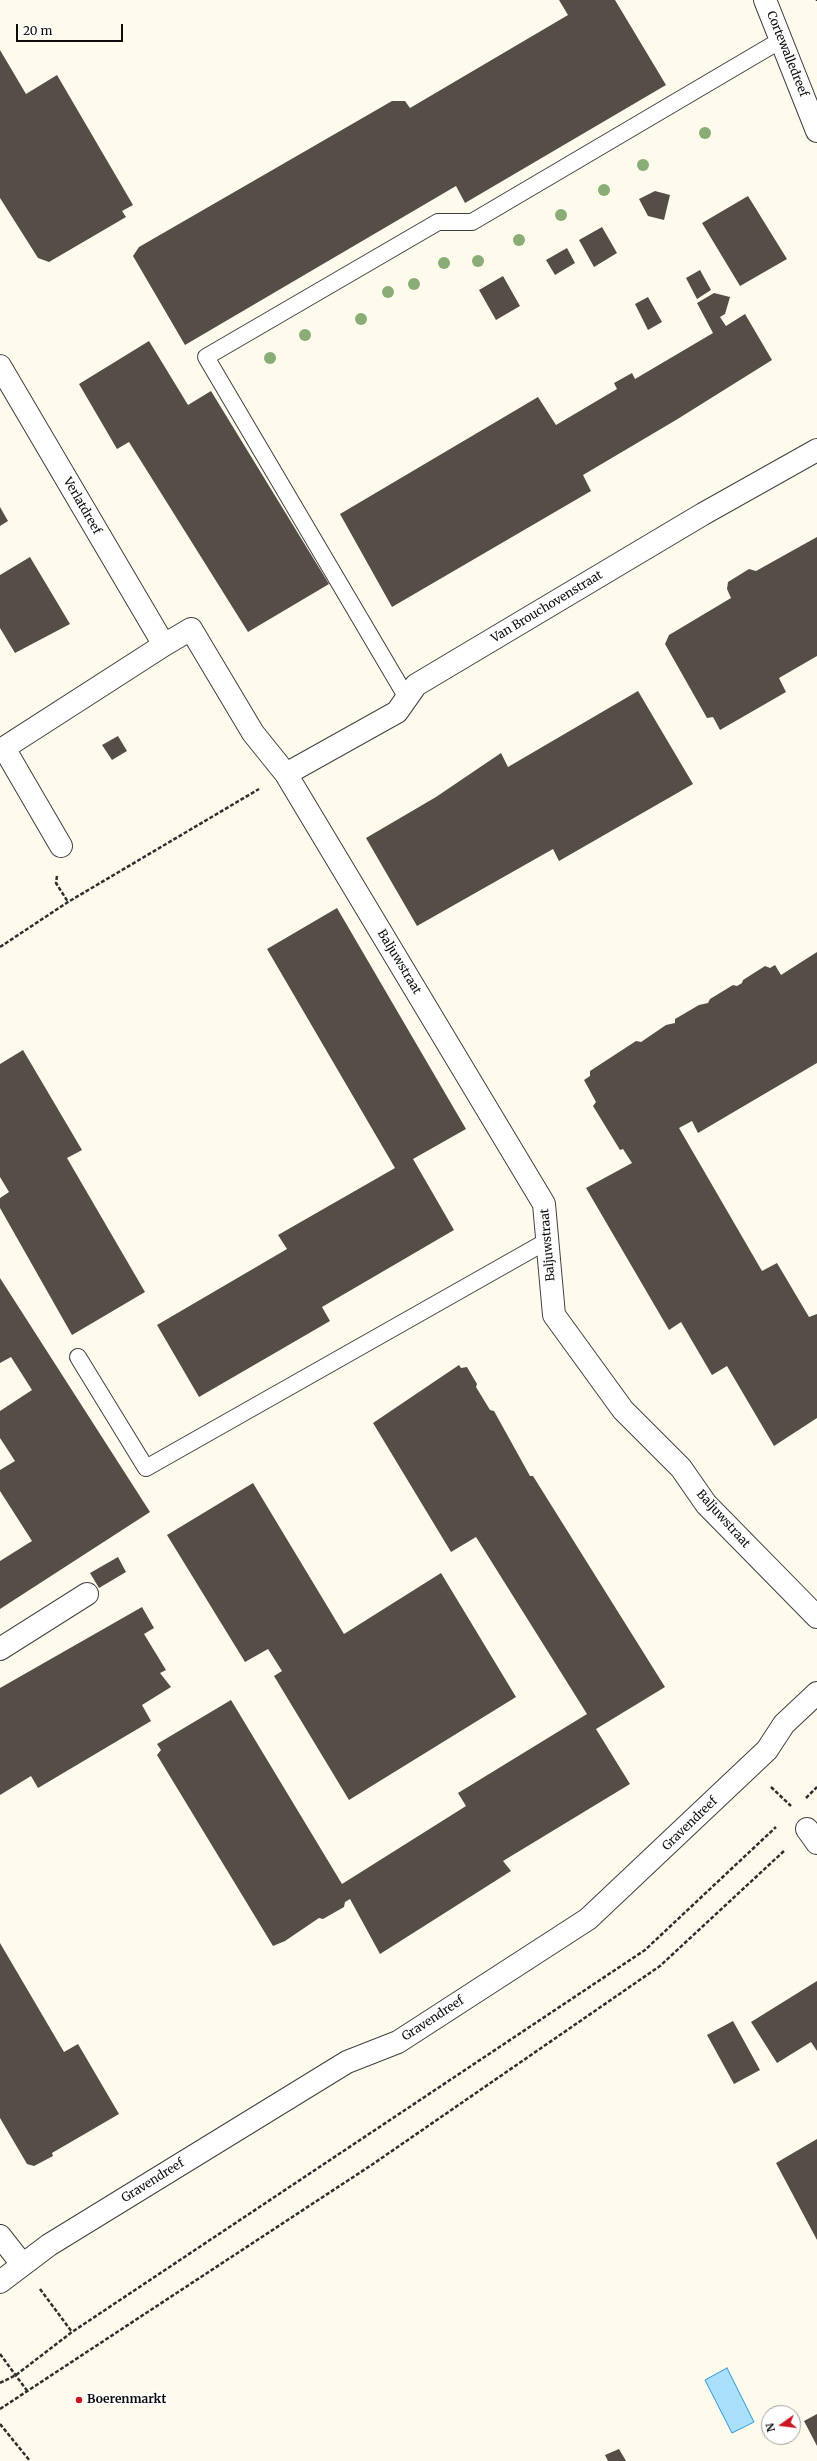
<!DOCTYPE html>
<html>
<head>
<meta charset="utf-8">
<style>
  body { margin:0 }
  #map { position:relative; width:817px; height:2461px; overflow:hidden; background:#fffbec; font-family:Merriweather,serif }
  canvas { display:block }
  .north { position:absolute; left:761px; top:2405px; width:40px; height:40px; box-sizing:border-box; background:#fff; border:1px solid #9e9e9e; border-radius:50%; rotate:256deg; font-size:11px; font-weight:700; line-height:16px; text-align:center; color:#0d0d0d }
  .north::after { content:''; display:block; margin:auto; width:14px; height:18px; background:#ca1723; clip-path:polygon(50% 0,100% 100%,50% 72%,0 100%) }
  .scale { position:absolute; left:16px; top:24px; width:107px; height:18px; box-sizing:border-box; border:2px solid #0d0d0d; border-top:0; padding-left:5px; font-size:12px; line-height:14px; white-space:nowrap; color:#0d0d0d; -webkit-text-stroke:3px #fff; paint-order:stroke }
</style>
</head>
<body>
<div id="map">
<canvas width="817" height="2461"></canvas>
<div class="north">N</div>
<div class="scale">20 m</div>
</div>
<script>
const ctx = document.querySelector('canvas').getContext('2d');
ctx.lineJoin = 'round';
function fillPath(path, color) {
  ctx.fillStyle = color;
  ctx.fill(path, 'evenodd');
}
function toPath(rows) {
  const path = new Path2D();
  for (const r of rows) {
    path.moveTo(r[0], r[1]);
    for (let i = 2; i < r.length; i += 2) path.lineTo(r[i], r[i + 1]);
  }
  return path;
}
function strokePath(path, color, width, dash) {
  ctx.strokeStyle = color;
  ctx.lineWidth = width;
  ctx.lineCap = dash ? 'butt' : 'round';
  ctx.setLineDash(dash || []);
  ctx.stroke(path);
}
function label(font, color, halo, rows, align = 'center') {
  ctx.font = font + ' Merriweather,serif';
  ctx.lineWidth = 4;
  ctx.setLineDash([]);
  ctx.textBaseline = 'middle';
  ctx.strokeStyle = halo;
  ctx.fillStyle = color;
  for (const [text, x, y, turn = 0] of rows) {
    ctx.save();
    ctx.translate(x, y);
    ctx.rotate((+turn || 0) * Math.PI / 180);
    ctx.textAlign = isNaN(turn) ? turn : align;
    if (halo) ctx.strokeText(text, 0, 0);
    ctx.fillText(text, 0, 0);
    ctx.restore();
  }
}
const water = toPath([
  [727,2368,754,2422,732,2433,705,2380,727,2368]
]);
const building = toPath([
  [559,0,615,0,666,85,465,203,456,186,185,345,133,256,139,247,392,101,405,101,410,108,568,15],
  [0,50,26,94,57,75,133,205,122,211,126,217,49,262,38,258,0,198],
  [655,191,670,195,664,220,648,216,639,199],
  [748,196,787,259,740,286,702,223],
  [602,227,617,253,594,267,579,240],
  [567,248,575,263,555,275,546,260],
  [700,270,711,290,697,299,686,278],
  [503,276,520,306,496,320,479,290],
  [714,293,730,297,725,314,720,317,726,326,745,314,772,360,676,420,583,475,591,491,392,607,340,514,538,397,556,425,617,389,614,383,632,373,635,379,713,333,697,303],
  [648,297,662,322,648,330,635,304],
  [149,341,188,405,211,391,329,584,248,632,129,442,117,449,79,384],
  [0,507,8,521,0,526],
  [817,537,817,656,779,678,786,692,720,730,713,717,707,718,665,644,669,635,731,598,727,589,728,582,749,569,756,571],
  [30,557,70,624,15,653,0,628,0,575],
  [638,691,693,784,559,861,553,849,417,926,366,838,436,797,501,753,508,767],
  [118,736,127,751,112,760,102,745],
  [337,908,466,1129,413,1159,454,1230,322,1307,330,1321,199,1397,157,1325,287,1249,278,1235,395,1168,267,949],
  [817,952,817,1063,698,1133,692,1121,679,1128,762,1271,777,1263,809,1317,817,1314,817,1418,774,1446,727,1366,712,1375,681,1322,669,1330,586,1188,632,1163,623,1149,620,1150,593,1106,596,1102,584,1080,590,1076,590,1071,636,1041,641,1042,666,1025,675,1023,675,1019,699,1005,708,1003,710,999,733,985,737,986,742,983,743,980,765,966,770,968,775,965,781,975],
  [23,1050,82,1150,67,1158,145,1292,72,1335,0,1208,0,1198,9,1192,0,1177,0,1064],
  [0,1278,150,1512,0,1609,0,1561,32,1541,0,1491,0,1470,15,1461,0,1438,0,1411,32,1390,11,1357,0,1363],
  [459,1365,461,1368,467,1367,477,1384,476,1387,490,1410,494,1411,530,1476,533,1476,665,1687,596,1729,630,1784,503,1861,511,1871,380,1954,350,1899,345,1902,344,1907,323,1919,319,1918,285,1941,273,1946,157,1755,161,1750,157,1744,231,1700,342,1884,466,1806,458,1793,587,1714,476,1537,451,1552,373,1423],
  [253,1483,344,1634,441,1573,516,1697,349,1800,274,1676,282,1671,268,1649,245,1662,167,1535],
  [118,1557,126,1572,99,1588,90,1573],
  [142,1607,154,1628,144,1634,166,1670,160,1673,171,1687,142,1705,151,1721,38,1788,31,1776,0,1795,0,1688],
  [0,1943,64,2052,78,2044,119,2114,52,2153,53,2156,34,2166,27,2164,0,2118],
  [817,1981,817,2051,811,2042,777,2063,751,2022],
  [733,2021,760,2070,734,2084,707,2035],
  [817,2139,817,2240,776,2163],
  [817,2414,817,2446,804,2421],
  [619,2449,626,2461,608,2461,605,2455]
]);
const path = toPath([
  [817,0,817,1],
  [57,876,56,883,68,902],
  [0,947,68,902,259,789],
  [771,1787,791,1806],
  [806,1798,817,1787],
  [40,2289,72,2332],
  [0,2354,28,2392],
  [0,2383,16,2375,72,2332,645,1950,776,1827],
  [0,2409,373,2164,660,1966,785,1850],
  [0,2424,30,2461]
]);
const service = toPath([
  [407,698,206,357,438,222,472,222,781,40],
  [78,1357,146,1468,547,1241]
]);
const minor = toPath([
  [765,0,817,131],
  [0,366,164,645,191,629,253,733,286,774,544,1204,554,1315,623,1410,681,1468,706,1504,817,1617],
  [286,774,397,712,416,685,703,514,817,450],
  [61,846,4,748,164,645],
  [0,1649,87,1594],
  [807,1829,817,1843],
  [0,2236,22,2264],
  [0,2282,49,2245,347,2062,398,2042,588,1919,767,1750,784,1724,817,1693]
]);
const trees = [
  [705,133],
  [643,165],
  [604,190],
  [561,215],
  [519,240],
  [478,261],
  [444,263],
  [414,284],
  [388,292],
  [361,319],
  [305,335],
  [270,358]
];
const markers = [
  [79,2400,4,"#ca1723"]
];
const streetNames = [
  ["Cortewalledreef",787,54,68],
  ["Verlatdreef",82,506,60],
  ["Van Brouchovenstraat",547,607,-31],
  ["Baljuwstraat",399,962,59],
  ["Baljuwstraat",548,1245,-95],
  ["Baljuwstraat",723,1519,48],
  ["Gravendreef",690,1824,-44],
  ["Gravendreef",433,2019,-33],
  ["Gravendreef",153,2181,-32]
];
const poiNames = [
  ["Boerenmarkt",87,2400]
];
fillPath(water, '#abe0fc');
strokePath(water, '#2a98db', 1);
fillPath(building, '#564d48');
strokePath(service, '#404040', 18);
strokePath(minor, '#404040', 24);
strokePath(path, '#2f2f2f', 2.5, [4, 2]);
strokePath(service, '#fff', 16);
strokePath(minor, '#fff', 22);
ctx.fillStyle = '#8aac77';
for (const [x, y] of trees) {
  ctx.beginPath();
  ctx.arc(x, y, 6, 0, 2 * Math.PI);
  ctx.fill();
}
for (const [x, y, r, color] of markers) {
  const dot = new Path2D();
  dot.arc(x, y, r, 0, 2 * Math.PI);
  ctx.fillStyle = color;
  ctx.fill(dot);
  strokePath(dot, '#fff', 1.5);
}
label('12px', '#0d0d0d', '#fff', streetNames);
label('bold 12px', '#0d0d0d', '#fff', poiNames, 'left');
</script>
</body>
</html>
